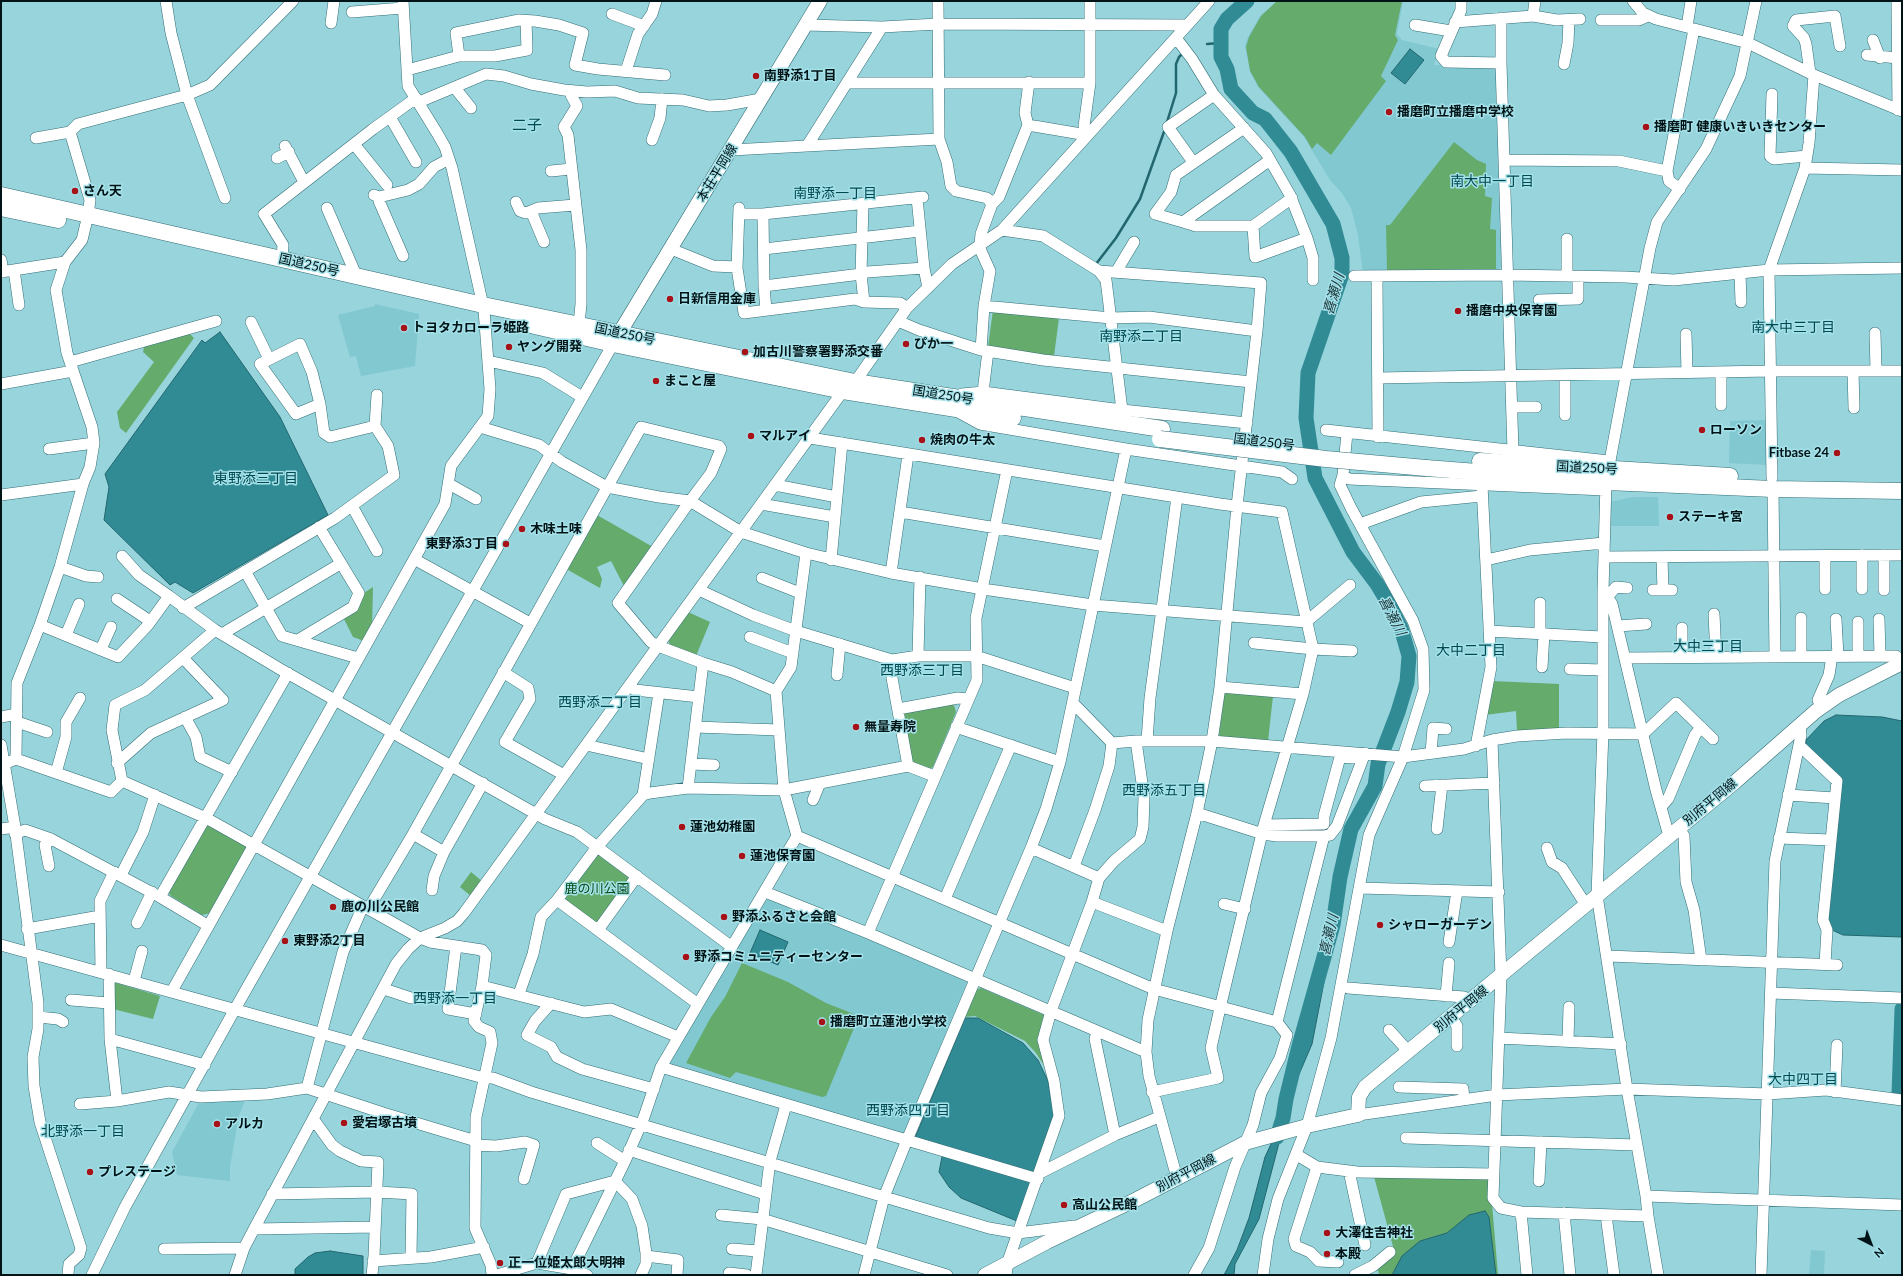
<!DOCTYPE html>
<html>
<head>
<meta charset="utf-8">
<style>
  body { margin:0 }
  #map { position:relative; width:1903px; height:1276px; overflow:hidden; background:#97d4dc; font-family:Lato,sans-serif }
  canvas { display:block }
  .frame { position:absolute; inset:0; border:2px solid #001316; pointer-events:none }
  .north { position:absolute; left:1851px; top:1224px; width:40px; height:40px; -webkit-text-stroke:3px #a4e1e9; paint-order:stroke; rotate:138deg; font-size:11px; font-weight:700; line-height:16px; text-align:center; color:#001316 }
  .north::after { content:''; display:block; margin:auto; width:14px; height:18px; background:#001316; clip-path:polygon(50% 0,100% 100%,50% 72%,0 100%) }
</style>
</head>
<body>
<div id="map">
<canvas width="1903" height="1276"></canvas>
<div class="frame"></div>
<div class="north">N</div>
</div>
<script>
const ctx = document.querySelector('canvas').getContext('2d');
ctx.lineJoin = 'round';
function fillPath(path, color) {
  ctx.fillStyle = color;
  ctx.fill(path, 'evenodd');
}
function toPath(rows) {
  const path = new Path2D();
  for (const r of rows) {
    path.moveTo(r[0], r[1]);
    for (let i = 2; i < r.length; i += 2) path.lineTo(r[i], r[i + 1]);
  }
  return path;
}
function strokePath(path, color, width, dash) {
  ctx.strokeStyle = color;
  ctx.lineWidth = width;
  ctx.lineCap = dash ? 'butt' : 'round';
  ctx.setLineDash(dash || []);
  ctx.stroke(path);
}
function label(font, color, halo, rows, align = 'center') {
  ctx.font = font + ' Lato,"Noto Sans JP",sans-serif';
  ctx.lineWidth = 3;
  ctx.setLineDash([]);
  ctx.textBaseline = 'middle';
  ctx.strokeStyle = halo;
  ctx.fillStyle = color;
  for (const [text, x, y, turn = 0] of rows) {
    ctx.save();
    ctx.translate(x, y);
    ctx.rotate((+turn || 0) * Math.PI / 180);
    ctx.textAlign = isNaN(turn) ? turn : align;
    if (halo) ctx.strokeText(text, 0, 0);
    ctx.fillText(text, 0, 0);
    ctx.restore();
  }
}
const built = toPath([
  [1277,1,1403,1,1397,34,1402,40,1439,49,1434,65,1492,66,1496,70,1502,263,1498,271,1363,273,1358,235,1351,208,1342,193,1330,180,1304,137,1258,87,1250,71,1245,46,1248,37,1260,16],
  [375,304,419,314,415,366,361,376,356,356,350,357,338,315,375,306],
  [1768,420,1768,465,1729,463,1730,421],
  [1633,497,1658,497,1659,526,1610,526,1610,502],
  [772,898,967,982,903,1134,673,1067,670,1062,764,902],
  [246,1099,239,1115,230,1167,230,1181,177,1175,172,1152,200,1101],
  [1811,1250,1825,1251,1824,1275,1809,1275]
]);
const green = toPath([
  [1277,1,1402,1,1395,35,1398,40,1381,76,1386,81,1331,155,1317,143,1312,149,1305,137,1259,87,1250,71,1246,47,1249,37,1261,16],
  [1454,142,1477,160,1486,164,1485,196,1492,198,1490,229,1496,230,1496,269,1387,270,1386,225,1390,225],
  [993,310,1059,318,1054,356,988,347],
  [189,333,194,338,126,433,120,428,117,412,154,362,143,352,144,347],
  [597,515,653,547,625,588,611,561,597,567,602,579,600,588,568,570,569,565],
  [373,587,372,627,364,641,353,637,343,617,361,595],
  [688,612,710,622,696,656,671,647,668,640],
  [1492,681,1559,684,1559,729,1517,731,1516,711,1485,715],
  [1227,692,1273,696,1268,741,1222,738,1219,735,1224,695],
  [953,702,956,712,933,767,927,770,914,765,911,759,903,715,909,710],
  [210,824,245,843,248,850,211,913,202,915,171,896,168,892,206,825],
  [597,852,633,878,598,925,562,899],
  [471,872,483,882,472,897,460,887],
  [742,963,788,982,826,1003,859,1016,826,1096,822,1097,736,1072,730,1078,686,1063,711,1017,725,997],
  [113,982,160,996,153,1019,113,1009],
  [981,988,1044,1015,1046,1018,1045,1067,1036,1053,1025,1041,975,1016,965,1017,975,990],
  [1373,1173,1488,1177,1490,1180,1498,1275,1379,1275,1377,1266,1394,1250]
]);
const water = toPath([
  [1410,49,1424,60,1405,84,1391,73,1410,49],
  [220,332,280,417,328,515,193,593,175,582,170,585,104,520,109,487,105,474,202,340,205,343,220,332],
  [1836,715,1882,717,1902,721,1902,937,1843,935,1832,930,1828,919,1840,780,1807,749,1806,740,1824,721,1836,715],
  [760,930,788,942,778,965,750,953,760,930],
  [1322,965,1325,977,1312,1044,1294,1086,1259,1219,1235,1264,1234,1275,1224,1275,1237,1250,1249,1218,1265,1157,1283,1118,1286,1099,1299,1046,1322,965],
  [965,1018,978,1018,1023,1043,1038,1060,1048,1081,1054,1114,1017,1221,961,1198,949,1187,939,1172,944,1147,915,1138,965,1018],
  [1485,1211,1489,1217,1496,1275,1392,1275,1402,1256,1420,1241,1447,1233,1469,1215,1485,1211],
  [330,1251,363,1256,363,1275,295,1275,295,1269,308,1257,315,1253,330,1251]
]);
const stream = toPath([
  [1207,44,1220,43],
  [1167,122,1176,93,1176,64,1179,57,1182,54],
  [1096,264,1116,238,1140,199,1165,129]
]);
const river = toPath([
  [1247,1,1227,19,1221,29,1221,57,1227,69,1231,89,1253,113,1265,119,1291,152,1333,224,1342,258,1342,274,1308,373,1306,418,1315,478,1353,552,1377,584,1390,606,1401,628,1409,656,1407,682,1398,712,1378,764,1375,786,1351,829,1340,877,1333,925,1299,1046,1286,1099,1283,1118,1277,1137],
  [1902,1009,1899,1094,1902,1094]
]);
const minor = toPath([
  [166,1,171,33,187,95,225,198],
  [938,1,939,139,947,162,951,186,956,191,987,198,992,204,981,234,980,245,981,251,990,271,984,306],
  [1461,1,1461,10,1441,56,1446,62,1501,63,1513,451],
  [1633,1,1643,13,1656,19,1748,43,1814,75,1902,111],
  [1897,1,1898,110],
  [352,12,403,8],
  [612,14,644,26],
  [1533,16,1535,1],
  [1601,20,1639,20,1648,16],
  [1455,22,1533,16,1557,20,1580,19],
  [331,23,334,1],
  [805,25,882,27,938,24,1186,25],
  [1415,25,1451,31],
  [1687,27,1691,1],
  [1176,38,1192,59,1214,95,1266,153,1290,195,1307,238,1313,258,1313,280],
  [1873,40,1880,58],
  [1867,55,1898,58],
  [459,56,456,33,519,20,535,21,559,25,583,33,575,65,598,69,665,75],
  [1501,63,1501,18],
  [1564,64,1568,43,1569,20],
  [407,70,459,56,495,56,527,50,526,21],
  [626,71,638,34,652,14,656,1],
  [1810,73,1806,44,1804,38,1793,26,1796,20,1835,16,1840,46],
  [847,83,1090,83],
  [455,88,471,108],
  [571,91,571,95,577,106,564,127,568,135,581,250,581,304,579,324],
  [1772,94,1770,156,1774,159,1807,156],
  [419,102,486,74,504,76,531,84,564,90,587,92,615,91,638,98,683,100,709,106,727,105,761,99],
  [390,117,416,162],
  [1028,125,1087,135,1084,126,1090,83,1090,1],
  [1244,128,1176,175,1171,192,1155,214,1183,222,1270,160],
  [36,138,70,132],
  [652,140,660,118,662,99],
  [354,144,387,185],
  [285,146,304,182],
  [807,146,882,27],
  [731,150,939,139],
  [277,158,289,152],
  [1504,160,1619,161,1667,171],
  [1193,162,1168,127,1214,95],
  [1805,168,1902,170],
  [551,171,571,169],
  [1680,189,1669,181,1667,171,1694,29],
  [374,195,379,197,408,190,419,184,434,167,449,159],
  [379,197,379,201,403,256],
  [917,198,924,268,928,288],
  [516,202,520,211,526,213,538,208,575,205],
  [863,203,861,274,864,302],
  [992,204,999,197,1028,125,1025,113,1029,82],
  [327,208,356,275],
  [739,208,737,268,744,313,855,299,864,302,900,303,907,308],
  [531,211,544,242],
  [745,214,763,214,923,197],
  [763,214,764,286,766,310],
  [1183,222,1196,226,1253,226,1292,198],
  [1253,226,1255,257,1307,238],
  [1002,230,1043,236,1099,271,1106,280,1122,410],
  [671,249,713,266,737,267],
  [764,249,920,231],
  [282,258,283,245,264,214,373,129,416,98],
  [1,260,3,272],
  [14,270,19,305],
  [1099,271,1261,283,1257,331,1237,506,1220,687,1212,741,1197,813,1167,931,1148,1020,1146,1052,1149,1076,1177,1178],
  [1,272,65,262],
  [1116,272,1134,242],
  [1740,273,1741,302],
  [1354,276,1508,275,1625,277,1674,280,1769,270,1902,268],
  [1567,276,1567,239],
  [1377,277,1378,437],
  [764,286,861,274,867,272,924,268],
  [1539,300,1578,299,1578,276],
  [898,321,919,330,981,350,1043,360,1251,382],
  [251,322,269,359],
  [1875,333,1876,370],
  [1686,334,1687,372],
  [981,350,984,306,1111,318,1149,317,1257,331],
  [488,361,543,373,582,397],
  [70,362,216,321],
  [1853,371,1854,408],
  [1721,372,1721,405],
  [1565,375,1565,415],
  [1378,378,1771,371,1902,371],
  [1,384,73,371],
  [983,392,988,351],
  [962,394,983,392,1122,410,1247,423],
  [320,404,296,414,260,364,300,344,312,372,320,404,324,433,330,437,375,426],
  [1512,407,1536,407],
  [960,413,980,424,1126,449,1282,472,1292,479],
  [480,427,539,445,562,462,607,487,659,497,690,501,741,532,806,553,891,573,983,589,1093,605,1306,622,1350,585],
  [1326,430,1609,461],
  [810,438,1220,504,1282,512,1313,649,1303,694,1264,825,1220,1008,1211,1048,1218,1078,1152,1092],
  [49,449,94,443],
  [1343,475,1349,479,1605,490],
  [1772,478,1769,270,1805,168,1809,143,1814,75],
  [449,484,476,499],
  [775,485,837,497],
  [1773,489,1775,656],
  [1,495,83,484],
  [761,504,835,517],
  [352,506,377,551],
  [900,512,1105,546],
  [1360,524,1421,502,1482,496],
  [1862,555,1862,589],
  [1884,555,1884,590],
  [122,556,139,575,169,596],
  [1604,557,1902,555],
  [1662,558,1663,590],
  [414,559,530,623],
  [831,560,842,443],
  [1486,560,1530,550,1604,543],
  [60,567,86,576,98,577],
  [245,571,282,636,358,658],
  [891,573,908,455],
  [762,578,800,593],
  [1825,589,1825,556],
  [699,590,753,615,796,631,892,660,918,656,976,656,1075,688],
  [1653,590,1672,590],
  [1603,591,1612,604,1656,790,1669,836],
  [1607,597,1616,587,1627,588],
  [117,599,150,621],
  [1540,603,1540,634],
  [183,608,335,518,394,475,388,446,375,426,377,395],
  [1714,614,1716,657],
  [1801,618,1801,656],
  [1836,619,1838,656],
  [1879,619,1880,656],
  [40,625,118,657,148,625,169,596,215,630,280,669,545,819,577,832,732,947],
  [1618,626,1646,624],
  [215,630,145,690,115,705,112,730,122,781,206,818,420,938,430,942,482,950,486,955,482,986,474,1021,479,1027,490,1032,492,1043,476,1117,475,1228,491,1265,492,1275],
  [1489,631,1602,637],
  [222,634,340,564],
  [66,635,79,604],
  [750,637,793,653],
  [298,640,353,607,359,593,319,527],
  [1254,643,1313,649,1352,651],
  [101,649,111,627],
  [918,656,920,577],
  [1858,656,1858,622],
  [1682,657,1682,628],
  [1626,658,1896,656,1902,661],
  [892,660,892,678,908,766],
  [1542,667,1544,634],
  [1570,669,1603,670],
  [503,672,528,688,530,699,505,742,564,775],
  [837,675,840,644],
  [630,686,635,690,699,697],
  [1220,687,1303,694],
  [1073,703,1112,743,1136,741,1212,741,1403,757,1464,749,1492,740,1517,736,1567,733,1643,734,1676,703,1713,739],
  [1822,707,1818,700,1829,675,1832,656],
  [898,709,958,698,968,699],
  [1,717,17,714],
  [185,717,196,737,200,757,232,772],
  [17,722,47,732],
  [695,727,779,730],
  [956,727,1060,762],
  [1492,740,1501,976,1493,1198,1501,1208,1521,1212,1648,1216],
  [1147,741,1150,698,1177,497],
  [1,745,15,827,38,1003,38,1029,33,1057,34,1086,40,1122,81,1248,79,1255,69,1264,68,1274],
  [586,745,649,759],
  [1799,745,1837,781,1823,920,1827,930,1825,964],
  [1476,746,1491,667,1482,485],
  [1431,753,1433,728,1446,729],
  [16,759,111,792,122,781],
  [117,763,151,733,223,700,183,658],
  [4,764,16,759,17,683,40,625,60,567,83,484,90,467,94,443,92,427,67,353,56,290,65,262,82,240,88,215,90,200,70,132,78,124,187,95,210,85,293,1],
  [691,764,714,765],
  [56,773,66,737,66,722,80,698],
  [1425,786,1494,783],
  [688,788,703,663],
  [643,795,659,693],
  [1788,795,1835,798],
  [813,800,820,783],
  [1661,807,1668,799,1695,735,1701,727],
  [1197,813,1263,834,1277,836,1324,836],
  [1264,825,1324,824,1324,816,1340,757,1353,758],
  [1679,828,1684,836,1686,882,1694,910,1701,960],
  [1,829,15,827],
  [1437,829,1442,785],
  [15,834,25,830,51,839,160,897,207,925],
  [413,834,444,852,483,783],
  [797,836,1154,989,1277,1022,1287,1035,1280,1058,1261,1093,1253,1125,1235,1167,1209,1248,1194,1275],
  [1779,838,1831,840],
  [1031,848,1099,878],
  [1547,848,1552,862,1562,868,1586,905],
  [49,866,45,845,51,839],
  [1074,866,1095,810,1109,766,1112,743],
  [121,875,143,832,155,795],
  [1360,888,1499,892],
  [432,890,434,876,444,852],
  [765,892,868,933,1146,1052],
  [160,897,288,673],
  [945,899,1011,745],
  [557,900,698,1004],
  [1092,902,1167,931],
  [1224,904,1245,909],
  [369,908,413,834,641,427,719,446,721,449,711,473,690,501,618,603,651,642,658,646,703,663,732,672,776,691],
  [137,923,152,892],
  [27,929,100,916],
  [598,930,637,876],
  [868,933,977,680,976,618,1007,470],
  [1449,942,1457,891],
  [1,945,425,1062,484,1078,493,1078,531,1092,989,1228,1018,1233,1074,1226],
  [456,946,448,1009,476,1014],
  [1608,956,1837,965],
  [101,972,100,901,114,872],
  [109,974,110,1039],
  [134,981,142,951],
  [482,986,584,1012,611,1009,678,1037],
  [1348,988,1464,997,1469,1002],
  [384,989,411,998,422,998],
  [172,991,445,504,451,466,488,416,490,389,484,310,452,168,445,147,437,133,408,86,403,1],
  [1771,993,1902,998],
  [519,994,533,954,541,917,557,900,597,847,643,795,650,793,688,788,784,790,908,766,934,776],
  [1446,996,1449,963],
  [71,1000,109,1003],
  [551,1003,535,1021,527,1035,551,1047,557,1057,582,1069,654,1089],
  [38,1017,58,1019,63,1022],
  [1451,1017,1457,1026,1457,1046],
  [1277,1022,1324,836,1330,835,1337,826,1365,753],
  [1389,1030,1409,1052],
  [1097,1032,1095,1039,1115,1135],
  [1499,1038,1621,1044],
  [1568,1041,1569,1007],
  [205,1065,110,1039,117,1101,169,1092,201,1097,267,1094,307,1088,383,1113,476,1141],
  [661,1067,1038,1179],
  [1399,1087,1463,1089,1464,1099],
  [307,1088,343,952,363,906],
  [1835,1092,1837,1045],
  [80,1104,117,1101],
  [1358,1115,1497,1095,1627,1089,1768,1094,1826,1090,1902,1100],
  [314,1120,332,1145,340,1151,361,1161,378,1162,374,1256,372,1275],
  [1406,1138,1637,1145],
  [597,1143,625,1161],
  [476,1145,496,1146,525,1142,534,1145,524,1179],
  [629,1150,765,1194],
  [1297,1155,1317,1167,1357,1172,1494,1174],
  [1317,1167,1294,1239,1296,1246,1310,1252,1319,1261,1338,1262],
  [1349,1171,1365,1245],
  [1040,1173,1115,1135,1159,1117],
  [1539,1181,1541,1142],
  [272,1194,378,1192,412,1194,411,1258],
  [1646,1196,1902,1205],
  [1521,1212,1527,1275],
  [1564,1213,1570,1275],
  [721,1215,762,1219,947,1275],
  [1606,1215,1614,1275],
  [254,1229,375,1227],
  [164,1249,244,1248],
  [732,1249,758,1251],
  [646,1256,678,1260,677,1275],
  [373,1261,431,1257,484,1247],
  [537,1263,566,1194,615,1181,632,1199,642,1226,646,1253,646,1264,641,1275],
  [572,1269,625,1161,644,1117,661,1067,797,836,784,790,776,691,791,667,806,553],
  [729,1273,747,1275],
  [92,1275,125,1207,235,1009,613,344],
  [235,1275,244,1248,254,1229,396,964,408,949,420,938,445,928,457,921,464,913,843,391,855,382,907,308,952,264,1002,230,1209,1],
  [497,1275,537,1263,572,1269,587,1275],
  [756,1275,770,1161,786,1105],
  [864,1275,884,1197,907,1140,1031,848,1046,809,1060,762,1126,449],
  [1006,1275,1008,1261,1059,1116,1054,1081,1043,1040,1051,1011,1092,902,1099,878,1114,861,1140,839,1143,827,1144,797,1136,741],
  [1263,1275,1268,1239,1278,1199,1307,1126,1331,1038,1369,835,1403,757,1424,690,1423,649,1413,621,1351,508,1340,485,1343,475,1347,433],
  [1355,1275,1373,1266,1390,1252],
  [1658,1275,1648,1216,1646,1196,1627,1089,1597,895,1603,731,1603,591,1606,482,1650,248,1657,222,1706,149,1740,76,1756,1],
  [1761,1275,1775,861,1801,735,1800,725]
]);
const major = toPath([
  [614,342,820,1],
  [985,1275,1047,1242,1135,1200,1245,1143,1307,1126,1358,1115,1359,1097,1365,1087,1735,782,1816,711,1839,695,1902,663]
]);
const highway = toPath([
  [1,195,483,305,855,382,1162,429],
  [1,208,58,220],
  [526,324,613,344,843,391,1013,418],
  [1480,461,1730,476],
  [1426,468,1606,482,1773,489,1902,491]
]);
const highwayBridge = toPath([
  [1160,439,1326,459,1426,468]
]);
const markers = [
  [756,76,4,"#a71219"],
  [1389,112,4,"#a71219"],
  [1646,127,4,"#a71219"],
  [75,191,4,"#a71219"],
  [670,299,4,"#a71219"],
  [1458,311,4,"#a71219"],
  [404,328,4,"#a71219"],
  [906,344,4,"#a71219"],
  [509,347,4,"#a71219"],
  [745,352,4,"#a71219"],
  [656,381,4,"#a71219"],
  [1702,430,4,"#a71219"],
  [751,436,4,"#a71219"],
  [922,440,4,"#a71219"],
  [1837,453,4,"#a71219"],
  [1670,517,4,"#a71219"],
  [522,529,4,"#a71219"],
  [506,544,4,"#a71219"],
  [856,727,4,"#a71219"],
  [682,827,4,"#a71219"],
  [742,856,4,"#a71219"],
  [333,907,4,"#a71219"],
  [724,917,4,"#a71219"],
  [1380,925,4,"#a71219"],
  [285,941,4,"#a71219"],
  [686,957,4,"#a71219"],
  [822,1022,4,"#a71219"],
  [344,1123,4,"#a71219"],
  [217,1124,4,"#a71219"],
  [90,1172,4,"#a71219"],
  [1064,1205,4,"#a71219"],
  [1327,1233,4,"#a71219"],
  [1327,1254,4,"#a71219"],
  [500,1263,4,"#a71219"]
];
const poiNames = [
  ["南野添1丁目",764,76],
  ["播磨町立播磨中学校",1397,112],
  ["播磨町 健康いきいきセンター",1654,127],
  ["さん天",83,191],
  ["日新信用金庫",678,299],
  ["播磨中央保育園",1466,311],
  ["トヨタカローラ姫路",412,328],
  ["ぴか一",914,344],
  ["ヤング開発",517,347],
  ["加古川警察署野添交番",753,352],
  ["まこと屋",664,381],
  ["ローソン",1710,430],
  ["マルアイ",759,436],
  ["焼肉の牛太",930,440],
  ["Fitbase 24",1829,453,"right"],
  ["ステーキ宮",1678,517],
  ["木味土味",530,529],
  ["東野添3丁目",498,544,"right"],
  ["無量寿院",864,727],
  ["蓮池幼稚園",690,827],
  ["蓮池保育園",750,856],
  ["鹿の川公民館",341,907],
  ["野添ふるさと会館",732,917],
  ["シャローガーデン",1388,925],
  ["東野添2丁目",293,941],
  ["野添コミュニティーセンター",694,957],
  ["播磨町立蓮池小学校",830,1022],
  ["愛宕塚古墳",352,1123],
  ["アルカ",225,1124],
  ["プレステージ",98,1172],
  ["高山公民館",1072,1205],
  ["大澤住吉神社",1335,1233],
  ["本殿",1335,1254],
  ["正一位姫太郎大明神",508,1263]
];
const streetNames = [
  ["本荘平岡線",717,173,-59],
  ["国道250号",309,265,13],
  ["国道250号",625,334,12],
  ["国道250号",943,395,9],
  ["国道250号",1264,442,7],
  ["国道250号",1587,468,3],
  ["別府平岡線",1710,802,-40],
  ["別府平岡線",1461,1009,-39],
  ["別府平岡線",1186,1173,-28]
];
const parkNames = [
  ["鹿の川公園",597,889]
];
const neighbourhoodNames = [
  ["南大中一丁目",1492,181],
  ["南野添一丁目",835,193],
  ["南大中三丁目",1793,327],
  ["南野添二丁目",1141,336],
  ["東野添三丁目",256,478],
  ["大中三丁目",1708,646],
  ["大中二丁目",1471,650],
  ["西野添三丁目",922,670],
  ["西野添二丁目",600,702],
  ["西野添五丁目",1164,790],
  ["西野添一丁目",455,998],
  ["大中四丁目",1803,1079],
  ["西野添四丁目",908,1110],
  ["北野添一丁目",83,1131]
];
const waterNames = [
  ["喜瀬川",1334,294,-74],
  ["喜瀬川",1392,616,63],
  ["喜瀬川",1329,935,-77]
];
const quarterNames = [
  ["二子",527,125]
];
fillPath(built, '#81c8d1');
fillPath(green, '#65ab6c');
fillPath(water, '#318b95');
strokePath(water, '#22676f', 1);
strokePath(stream, '#22676f', 2.5);
strokePath(river, '#318b95', 15);
strokePath(minor, '#326e75', 12);
strokePath(major, '#326e75', 15);
strokePath(highway, '#326e75', 17);
strokePath(minor, '#fff', 11);
strokePath(major, '#fff', 14);
strokePath(highway, '#fff', 16);
strokePath(highwayBridge, '#326e75', 17, []);
strokePath(highwayBridge, '#fff', 16);
for (const [x, y, r, color] of markers) {
  const dot = new Path2D();
  dot.arc(x, y, r, 0, 2 * Math.PI);
  ctx.fillStyle = color;
  ctx.fill(dot);
  strokePath(dot, '#a4e1e9', 1.5);
}
label('bold 13px', '#001316', '#a4e1e9', poiNames, 'left');
label('13px', '#001316', '#a4e1e9', streetNames);
label('13px', '#054916', '#a4e1e9', parkNames);
label('14px', '#014950', '#a4e1e9', neighbourhoodNames);
label('italic 14px', '#1c373b', '#a4e1e9', waterNames);
label('15px', '#014950', '#a4e1e9', quarterNames);
</script>
</body>
</html>
